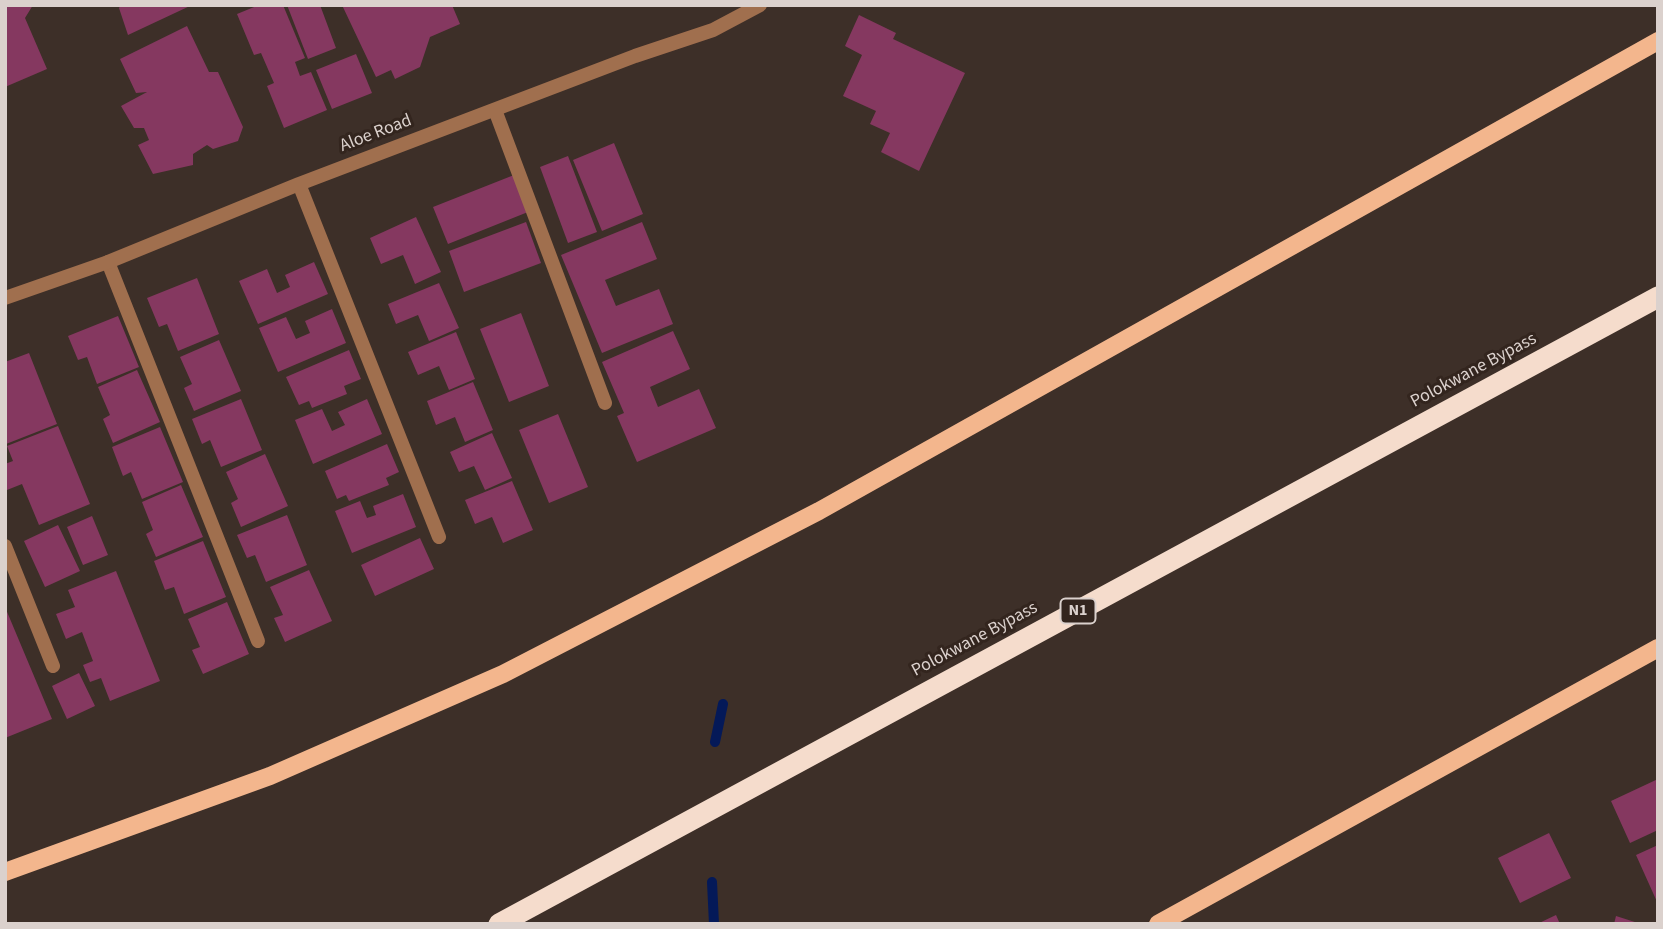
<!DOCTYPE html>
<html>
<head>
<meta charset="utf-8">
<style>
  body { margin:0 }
  #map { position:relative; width:1663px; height:929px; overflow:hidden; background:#3d2f28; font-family:"Source Sans 3",sans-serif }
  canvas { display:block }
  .frame { position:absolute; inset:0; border:7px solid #dbd1cd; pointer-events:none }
</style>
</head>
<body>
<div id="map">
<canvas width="1663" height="929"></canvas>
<div class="frame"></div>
</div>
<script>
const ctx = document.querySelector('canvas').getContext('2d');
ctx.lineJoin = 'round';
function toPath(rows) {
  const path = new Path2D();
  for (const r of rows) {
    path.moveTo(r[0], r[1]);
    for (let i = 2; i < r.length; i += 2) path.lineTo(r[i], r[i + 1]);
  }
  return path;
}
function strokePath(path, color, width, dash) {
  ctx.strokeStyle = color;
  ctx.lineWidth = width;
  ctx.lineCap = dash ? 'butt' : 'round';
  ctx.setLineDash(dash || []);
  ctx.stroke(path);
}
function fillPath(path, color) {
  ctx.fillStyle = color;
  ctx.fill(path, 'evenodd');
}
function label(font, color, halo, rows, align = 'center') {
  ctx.font = font + ' "Source Sans 3",sans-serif';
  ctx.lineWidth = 6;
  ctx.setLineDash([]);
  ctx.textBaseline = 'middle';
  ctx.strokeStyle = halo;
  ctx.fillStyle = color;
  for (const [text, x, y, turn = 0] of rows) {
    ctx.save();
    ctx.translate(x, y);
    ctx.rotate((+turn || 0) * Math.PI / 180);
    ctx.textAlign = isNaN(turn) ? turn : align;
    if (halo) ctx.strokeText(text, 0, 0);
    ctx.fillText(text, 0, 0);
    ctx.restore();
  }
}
const stream = toPath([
  [715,742,723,704],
  [712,882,714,924]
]);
const building = toPath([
  [5,5,33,5,25,18,47,69,5,87],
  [121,5,192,5,128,35,119,8],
  [259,5,283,5,305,58,295,62,300,76,311,72,327,110,284,128,267,86,274,83,261,53,254,55,237,14],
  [287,5,320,5,336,48,308,59],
  [342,5,452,5,460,24,430,37,420,67,395,79,391,70,376,77],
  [859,15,896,33,893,39,965,73,919,171,881,152,890,133,870,124,876,111,843,96,862,55,845,46],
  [187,26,209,72,218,72,243,127,238,141,213,149,207,145,193,154,193,165,153,174,138,145,149,140,144,128,134,128,121,106,147,92,136,93,120,59],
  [356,54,372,93,332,109,316,70],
  [614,143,643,214,602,231,573,160],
  [568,156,597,232,568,243,540,167],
  [514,175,528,212,448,244,433,207],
  [416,217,441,272,415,284,403,255,381,264,370,238],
  [526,222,541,263,464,292,449,251],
  [642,222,657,259,605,280,616,306,659,289,673,324,602,353,561,255],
  [314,262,328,294,258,324,239,281,267,269,277,293,290,287,285,275],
  [197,278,219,334,178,351,167,324,159,327,147,298],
  [439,283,459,328,429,341,418,315,396,324,388,304],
  [332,309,346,343,278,372,259,328,286,317,296,339,310,333,305,321],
  [521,313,549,386,509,402,480,329],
  [118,316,139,367,97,384,87,357,78,360,68,336],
  [673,331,690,369,650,387,658,407,699,389,716,428,637,462,617,416,624,413,602,362],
  [456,332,475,379,449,390,439,366,418,375,408,352],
  [219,340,241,391,194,411,184,388,192,384,180,357],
  [349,350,361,379,344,386,347,394,312,408,309,401,299,405,286,377],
  [29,353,57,424,6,444,5,362],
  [137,370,160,422,113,443,103,419,110,415,98,387],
  [473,382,493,430,465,442,455,417,436,425,427,401],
  [241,399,262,450,221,467,210,440,202,444,192,419],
  [367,399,382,434,313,464,295,420,322,409,332,431,345,425,338,412],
  [558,414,588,487,549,503,519,430],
  [58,426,90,504,39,525,22,484,7,490,5,464,13,461,7,446],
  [160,427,183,482,142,499,131,472,123,476,112,447],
  [492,433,512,478,485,490,474,466,459,472,450,452],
  [387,444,399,472,386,478,389,485,349,501,346,495,337,499,325,471],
  [265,454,288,506,241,527,231,503,238,499,226,472],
  [512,481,533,530,503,543,492,517,475,524,465,500],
  [181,485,203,537,156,557,146,534,153,530,142,502],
  [403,494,416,527,352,553,335,511,360,501,367,518,376,515,373,506],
  [287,515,307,565,266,582,255,555,247,558,237,535],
  [92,516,108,555,83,565,67,527],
  [58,525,80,571,45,587,24,541],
  [420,538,434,569,375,596,361,565],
  [203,541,226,597,184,614,174,587,165,590,154,561],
  [309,570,332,621,285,642,274,618,283,615,270,587],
  [116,571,160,681,110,701,101,678,90,682,83,665,93,661,82,632,66,639,56,614,75,607,68,590],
  [227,602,249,654,203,674,192,650,200,647,188,619],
  [5,607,52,719,5,738],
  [79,673,95,706,67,719,52,686],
  [1658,779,1658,830,1630,843,1611,801],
  [1549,833,1571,878,1520,903,1498,858],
  [1658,845,1658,904,1636,855],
  [1556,915,1560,924,1537,924],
  [1616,916,1638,923,1638,924,1614,924]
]);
const service = toPath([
  [108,262,258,641]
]);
const minor = toPath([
  [495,110,605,403],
  [299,184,439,537],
  [5,298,108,262,299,184,635,56,713,30,760,5],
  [5,546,53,666]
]);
const primary = toPath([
  [5,872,270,776,503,674,819,511,1658,41],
  [1158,924,1658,648]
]);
const motorway = toPath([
  [499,924,1658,297]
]);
const shields = [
  [1078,611,35]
];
const shieldNames = [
  ["N1",1078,611]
];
const streetNames = [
  ["Aloe Road",376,134,-21],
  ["Polokwane Bypass",1474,371,-28],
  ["Polokwane Bypass",975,640,-28]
];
strokePath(stream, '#041958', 10);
fillPath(building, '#853860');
strokePath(service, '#a06f4e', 14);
strokePath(minor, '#a06f4e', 14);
strokePath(primary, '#f3b68d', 18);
strokePath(motorway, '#f5dccc', 21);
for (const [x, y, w] of shields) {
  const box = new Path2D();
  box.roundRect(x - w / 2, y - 12.5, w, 25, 5);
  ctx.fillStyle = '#33251e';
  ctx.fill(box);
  strokePath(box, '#dbd1cd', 2);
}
label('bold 16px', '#dbd1cd', null, shieldNames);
label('18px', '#dbd1cd', '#33251e', streetNames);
</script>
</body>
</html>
